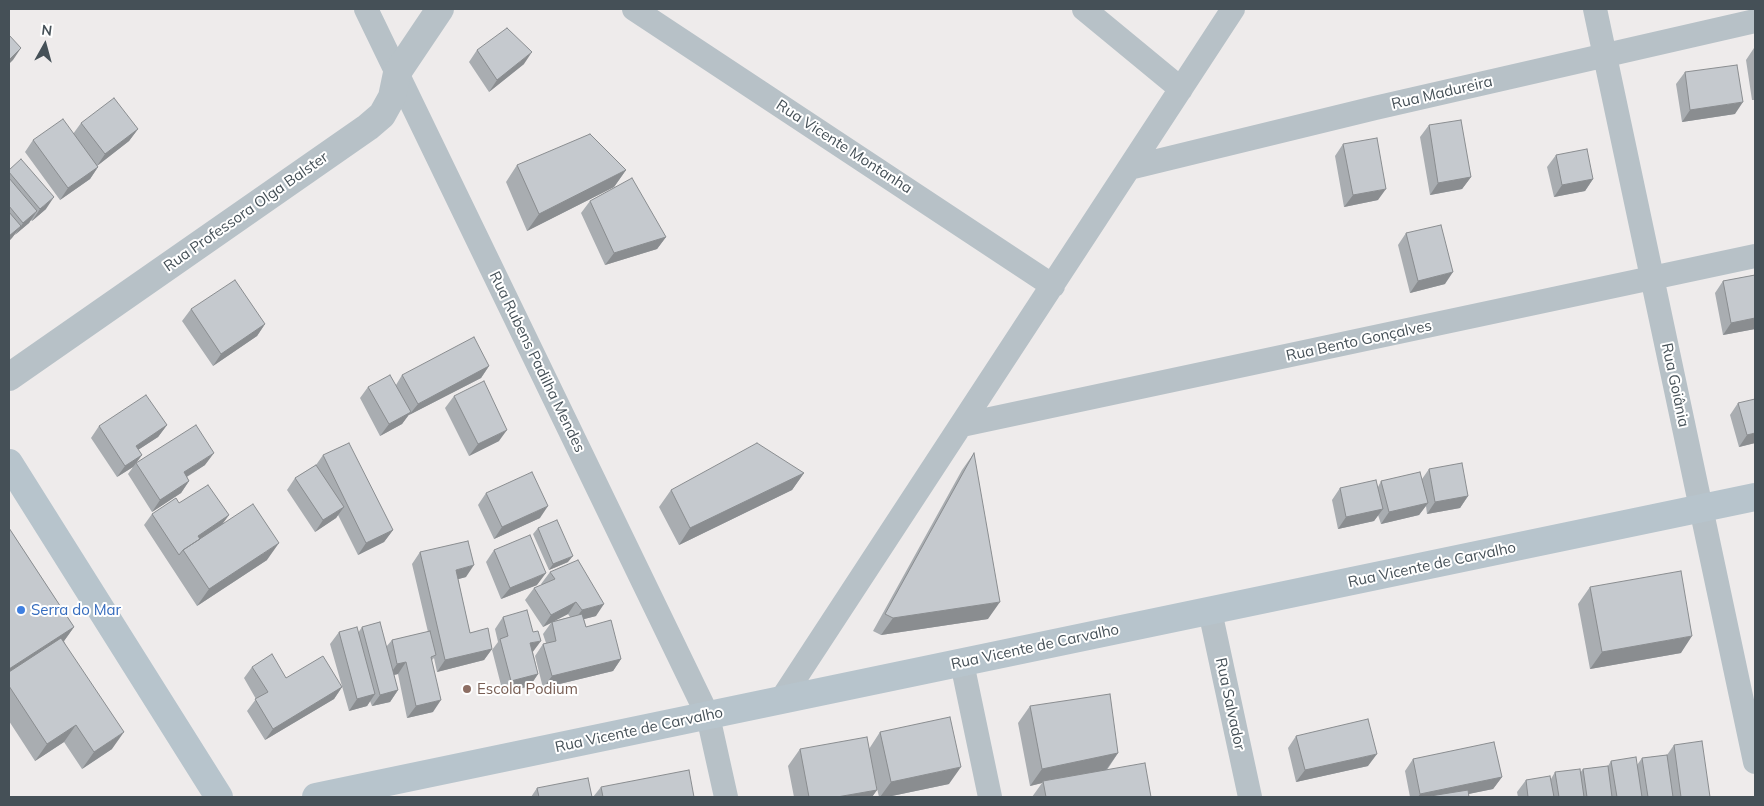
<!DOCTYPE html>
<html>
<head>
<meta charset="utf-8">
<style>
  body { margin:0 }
  #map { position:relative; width:1764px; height:806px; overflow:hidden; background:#eeebeb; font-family:Mulish,sans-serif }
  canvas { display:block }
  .frame { position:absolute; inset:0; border:10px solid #455057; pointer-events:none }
  .north { position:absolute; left:20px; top:20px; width:50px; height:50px; -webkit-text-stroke:4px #fff; paint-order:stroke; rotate:7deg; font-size:14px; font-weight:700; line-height:20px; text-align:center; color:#455057 }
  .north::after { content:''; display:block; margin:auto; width:18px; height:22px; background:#455057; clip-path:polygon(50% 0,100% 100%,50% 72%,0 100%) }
</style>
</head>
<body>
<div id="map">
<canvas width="1764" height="806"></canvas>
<div class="frame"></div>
<div class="north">N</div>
</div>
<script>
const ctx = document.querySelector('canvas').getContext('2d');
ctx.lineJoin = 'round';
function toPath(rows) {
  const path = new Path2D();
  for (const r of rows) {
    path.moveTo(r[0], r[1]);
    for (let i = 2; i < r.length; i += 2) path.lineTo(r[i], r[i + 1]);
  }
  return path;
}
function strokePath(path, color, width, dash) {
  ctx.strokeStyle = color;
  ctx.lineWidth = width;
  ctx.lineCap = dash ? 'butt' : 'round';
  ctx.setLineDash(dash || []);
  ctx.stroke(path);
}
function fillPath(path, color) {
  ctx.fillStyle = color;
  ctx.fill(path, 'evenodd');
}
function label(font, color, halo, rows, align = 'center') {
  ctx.font = font + ' Mulish,sans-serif';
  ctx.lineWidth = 4;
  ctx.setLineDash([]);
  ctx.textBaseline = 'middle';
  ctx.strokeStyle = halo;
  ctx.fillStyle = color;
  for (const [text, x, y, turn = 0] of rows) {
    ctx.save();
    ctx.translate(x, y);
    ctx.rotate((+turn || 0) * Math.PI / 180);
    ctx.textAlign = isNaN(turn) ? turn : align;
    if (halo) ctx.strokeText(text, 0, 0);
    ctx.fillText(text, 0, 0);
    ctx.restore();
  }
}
const minor = toPath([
  [366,9,708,716,726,797],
  [634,9,1053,286],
  [1084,9,1181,89],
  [1595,9,1755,762],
  [1129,168,1375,108,1755,21],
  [962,425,1755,256],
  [1210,611,1250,797],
  [962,663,990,797],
  [781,700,1233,9]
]);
const tertiary = toPath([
  [9,377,368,127,382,115,392,97,397,73,440,9]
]);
const secondary = toPath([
  [9,463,219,797],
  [316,797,1755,497]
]);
const wall = toPath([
  [1754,48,1755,48,1755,100,1752,100,1746,60],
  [477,50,524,64,489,92,469,62],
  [1685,72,1735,114,1682,122,1676,84],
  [81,123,138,129,129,141,97,166,98,167,90,179,60,200,25,152,33,140,73,134],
  [1429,125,1471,177,1462,189,1430,195,1420,137],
  [1343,144,1378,200,1344,207,1335,156],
  [1556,155,1593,179,1585,191,1554,197,1547,167],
  [517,165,626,170,614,187,527,231,506,182],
  [9,172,46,209,32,221,31,220,29,223,15,234,9,241],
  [590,201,666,237,657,249,605,265,581,213],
  [1406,233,1445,284,1410,293,1398,245],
  [1755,275,1755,329,1723,335,1715,293,1723,281],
  [191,309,265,324,257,336,213,366,182,321],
  [489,366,481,378,409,415,409,414,402,424,380,436,360,398,368,387,396,385,402,375],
  [454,396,499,441,469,456,445,408],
  [1738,403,1755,443,1739,447,1730,415],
  [167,425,158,437,138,450,142,455,133,467,117,477,91,438,99,426],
  [974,453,988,619,881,635,873,631,962,470],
  [323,455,393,530,384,542,358,555,338,515,336,518,315,532,287,490,295,478,316,465],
  [136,463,205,465,187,477,189,481,181,493,152,512,128,474],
  [1429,469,1468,496,1460,508,1427,514,1426,506,1419,515,1381,524,1378,515,1374,521,1338,529,1332,500,1340,488,1378,487,1381,481,1422,479],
  [804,473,792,490,679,545,659,507,671,490],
  [486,493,540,518,494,539,478,505],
  [179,503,229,515,223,523,267,560,197,606,144,525,152,514],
  [9,528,74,627,64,641,112,749,82,769,64,742,35,761,9,721],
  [538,528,568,562,549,570,533,534],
  [494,550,537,585,501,599,486,562],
  [420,552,466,577,458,579,470,633,492,649,484,660,437,672,434,658,432,660,433,712,407,718,398,674,394,675,398,690,390,702,372,706,370,701,367,706,349,711,330,644,339,632,358,633,362,627,386,647,392,640,428,632,412,564],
  [550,572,596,616,584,619,586,627,621,659,613,671,543,688,535,656,543,644,546,643,543,634,551,623,543,627,525,600,534,588,542,585,541,584],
  [568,614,570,617,554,621],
  [1590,587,1681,653,1590,669,1578,604],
  [503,617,533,632,533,652,538,674,530,686,503,693,492,650,498,642,495,629],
  [252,667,286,678,342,687,334,699,265,740,247,711,256,699,244,678],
  [1030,706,1118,753,1107,770,1151,797,1032,797,1042,783,1030,786,1018,723],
  [880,732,949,784,887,797,879,797,872,767,877,790,872,797,794,797,788,766,800,749,869,749],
  [1296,736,1368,766,1296,782,1288,748],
  [1674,745,1710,797,1518,797,1517,792,1526,780,1551,779,1555,772,1580,773,1583,769,1608,766,1611,761,1637,765,1642,758,1667,755],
  [1413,759,1502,777,1493,789,1468,794,1469,797,1410,797,1405,771],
  [601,787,694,797,593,797],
  [537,788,592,797,531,797]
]);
const shadedWall = toPath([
  [21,48,13,60,9,64,9,60],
  [532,52,524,64,489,92,497,80],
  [1743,102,1735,114,1682,122,1690,110],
  [138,129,129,141,97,166,105,154],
  [98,167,90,179,60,200,68,188],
  [626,170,614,187,527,231,539,214],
  [1471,177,1462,189,1430,195,1438,183],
  [1593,179,1585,191,1554,197,1562,185],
  [1386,189,1378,200,1344,207,1353,195],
  [54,197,46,209,32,221,40,209],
  [37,211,29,223,15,235,23,223],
  [21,226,12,238,9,241,9,236],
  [666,237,657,249,605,265,614,253],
  [1453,272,1445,284,1410,293,1418,281],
  [1755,318,1755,329,1723,335,1731,323],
  [265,324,257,336,213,366,221,354],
  [489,366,481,378,409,415,418,404],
  [411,412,402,424,380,436,389,424],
  [167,425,158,437,127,457,136,446],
  [507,430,499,441,469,456,478,444],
  [1755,433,1755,443,1739,447,1747,435],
  [214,453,205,465,175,484,184,472],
  [142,455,133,467,117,477,125,466],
  [804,473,792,490,679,545,690,528],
  [189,481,181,493,152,512,160,500],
  [1468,496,1460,508,1427,514,1435,502],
  [1428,503,1419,515,1381,524,1389,512],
  [548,506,540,518,494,539,502,527],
  [344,507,336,518,315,532,323,520],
  [1383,509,1374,521,1338,529,1346,517],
  [229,515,220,527,189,548,198,536],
  [393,530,384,542,358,555,366,543],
  [279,543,267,560,197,606,209,589],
  [573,556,568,562,549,570,553,564],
  [474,565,466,577,448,582,456,570],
  [546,573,537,585,501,599,510,588],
  [576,602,568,614,543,627,551,615],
  [1000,602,988,619,881,635,893,618],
  [604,604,596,616,573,622,582,610],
  [74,627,59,648,9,681,9,669],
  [1692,636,1681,653,1590,669,1602,652],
  [541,641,532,653,530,643],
  [492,649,484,660,437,672,445,660],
  [621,659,613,671,543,688,552,676],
  [406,662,398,674,389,676,397,664],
  [538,674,530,686,503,693,511,681],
  [342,687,334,699,265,740,273,729],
  [398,690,390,702,372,706,380,695],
  [375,694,367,706,349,711,357,699],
  [441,700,433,712,407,718,416,706],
  [76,725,64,742,35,761,47,744],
  [124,732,112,749,82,769,94,752],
  [1118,753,1106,770,1043,781,1042,783,1030,786,1042,769],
  [1377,754,1368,766,1296,782,1305,770],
  [961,767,949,784,887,797,880,797,891,782],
  [1502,777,1493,789,1454,797,1418,797,1420,794],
  [877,790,872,797,837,797]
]);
const building = toPath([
  [507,28,532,52,497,80,477,50,507,28],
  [9,35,21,48,9,60,9,35],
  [1737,65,1743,102,1690,110,1685,72,1737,65],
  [114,98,138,129,105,154,81,123,114,98],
  [63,119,98,167,68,188,33,140,63,119],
  [1461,120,1471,177,1438,183,1429,125,1461,120],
  [590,134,626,170,539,214,517,165,590,134],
  [1377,138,1386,189,1353,195,1343,144,1377,138],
  [1587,149,1593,179,1562,185,1556,155,1587,149],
  [21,159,54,197,40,209,9,172,9,170,21,159],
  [9,178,37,211,23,223,9,206,9,178],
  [632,178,666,237,614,253,590,201,632,178],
  [9,212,21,226,9,236,9,212],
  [1441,225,1453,272,1418,281,1406,233,1441,225],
  [1755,275,1755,318,1731,323,1723,281,1755,275],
  [235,280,265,324,221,354,191,309,235,280],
  [474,337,489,366,418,404,402,375,474,337],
  [390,375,411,412,389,424,368,387,390,375],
  [484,381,507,430,478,444,454,396,484,381],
  [146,395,167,425,136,446,142,455,125,466,99,426,146,395],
  [1755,399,1755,433,1747,435,1738,403,1755,399],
  [196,425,214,453,184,472,189,481,160,500,136,463,196,425],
  [349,443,393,530,366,543,323,455,349,443],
  [757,443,804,473,690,528,671,490,757,443],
  [974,453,1000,602,893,618,885,614,974,453],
  [1462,463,1468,496,1435,502,1429,469,1462,463],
  [316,465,344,507,323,520,295,478,316,465],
  [532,472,548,506,502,527,486,493,532,472],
  [1420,472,1428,503,1389,512,1381,481,1420,472],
  [1376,480,1383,509,1346,517,1340,488,1376,480],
  [208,485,229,515,198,536,200,539,183,550,179,555,152,514,176,498,179,503,208,485],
  [253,504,279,543,209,589,183,550,253,504],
  [557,520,573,556,553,564,538,528,557,520],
  [9,528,74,627,9,669,9,528],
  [530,535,546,573,510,588,494,550,530,535],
  [468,541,474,565,456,570,470,633,488,628,492,649,445,660,420,552,468,541],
  [578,560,604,604,582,610,576,602,551,615,534,588,555,579,550,572,578,560],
  [1681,571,1692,636,1602,652,1590,587,1681,571],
  [527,610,533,632,538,631,541,641,530,643,538,674,511,681,500,639,508,636,503,617,527,610],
  [582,614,586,627,611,620,621,659,552,676,543,644,556,641,552,622,582,614],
  [380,622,398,690,380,695,362,627,380,622],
  [357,627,375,694,357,699,339,632,357,627],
  [430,631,436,655,431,657,441,700,416,706,406,662,397,664,392,640,430,631],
  [61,638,124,732,94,752,76,725,47,744,9,686,9,672,61,638],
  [272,654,286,678,323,656,342,687,273,729,255,699,268,692,252,667,272,654],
  [1110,694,1118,753,1042,769,1030,706,1110,694],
  [950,717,961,767,891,782,880,732,950,717],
  [1368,719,1377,754,1305,770,1296,736,1368,719],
  [867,737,877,790,837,797,809,797,800,749,867,737],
  [1702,741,1710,797,1681,797,1674,745,1702,741],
  [1494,742,1502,777,1420,794,1413,759,1494,742],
  [1667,755,1673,797,1648,797,1642,758,1667,755],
  [1636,757,1642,797,1617,797,1611,761,1636,757],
  [1145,763,1151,797,1046,797,1043,781,1145,763],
  [1608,766,1612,797,1587,797,1583,769,1608,766],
  [1580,769,1584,797,1559,797,1555,772,1580,769],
  [689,770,694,797,603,797,601,787,689,770],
  [1550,776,1554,797,1528,797,1526,780,1550,776],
  [588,778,592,797,539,797,537,788,588,778],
  [1468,790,1469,797,1424,797,1468,790]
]);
const markers = [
  [21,610,5,"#3f7fe0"],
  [467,689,5,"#8d6e63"]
];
const streetNames = [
  ["Rua Madureira",1442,93,-13],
  ["Rua Vicente Montanha",844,147,33],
  ["Rua Professora Olga Balster",246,212,-35],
  ["Rua Bento Gonçalves",1359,341,-12],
  ["Rua Rubens Padilha Mendes",537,362,64],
  ["Rua Goiânia",1675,385,78],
  ["Rua Vicente de Carvalho",1432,565,-12],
  ["Rua Vicente de Carvalho",1035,647,-12],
  ["Rua Salvador",1230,704,78],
  ["Rua Vicente de Carvalho",639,730,-12]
];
const shopNames = [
  ["Serra do Mar",31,610]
];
const educationNames = [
  ["Escola Podium",477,689]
];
strokePath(minor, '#b7c1c7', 24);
strokePath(tertiary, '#b7c1c7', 28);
strokePath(secondary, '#b7c4cc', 28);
fillPath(wall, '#a9adb1');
fillPath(shadedWall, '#8a8d90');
fillPath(building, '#c5c9ce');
strokePath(building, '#8a8d90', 1);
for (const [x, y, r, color] of markers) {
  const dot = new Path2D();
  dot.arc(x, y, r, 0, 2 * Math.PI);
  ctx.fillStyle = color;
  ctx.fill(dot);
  strokePath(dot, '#fff', 2);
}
label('15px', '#455057', '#fff', streetNames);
label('15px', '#366cbe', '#fff', shopNames, 'left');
label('15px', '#785e54', '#fff', educationNames, 'left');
</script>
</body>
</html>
